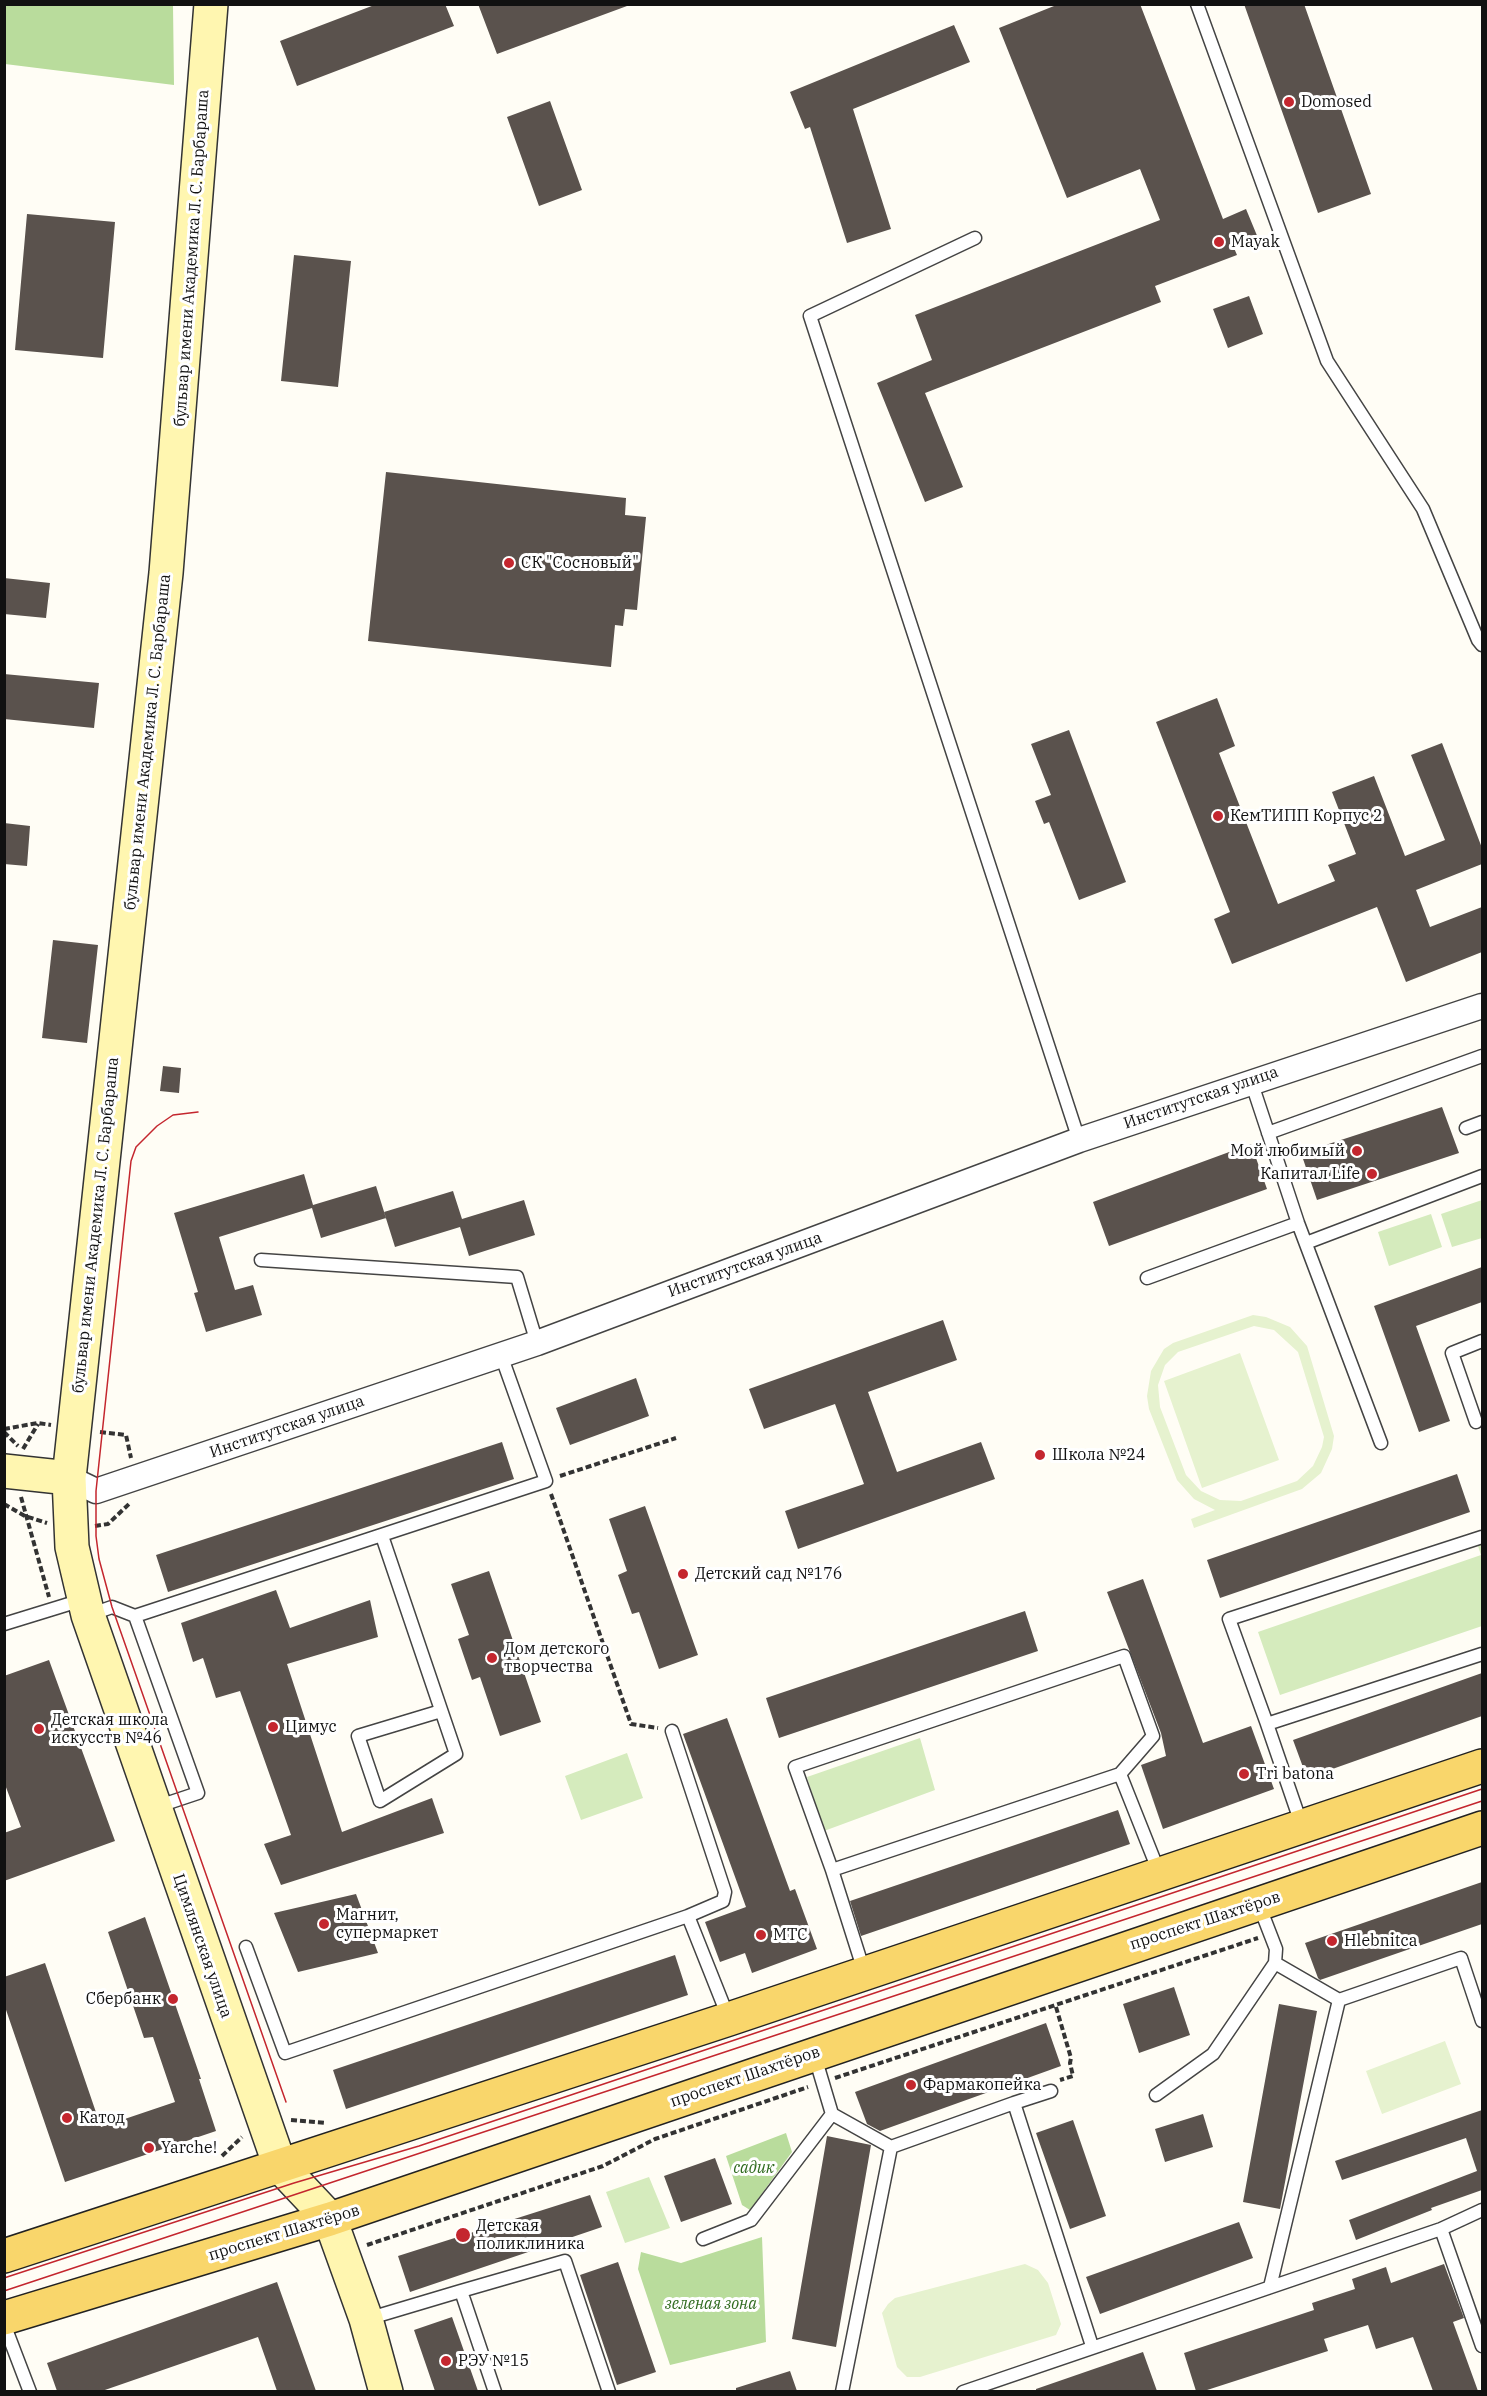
<!DOCTYPE html>
<html>
<head>
<meta charset="utf-8">
<style>
  body { margin:0 }
  #map { position:relative; width:1487px; height:2396px; overflow:hidden; background:#fffdf5; font-family:"IBM Plex Serif",serif }
  canvas { display:block }
  .frame { position:absolute; inset:0; border:6px solid #111; pointer-events:none }
</style>
</head>
<body>
<div id="map">
<canvas width="1487" height="2396"></canvas>
<div class="frame"></div>
</div>
<script>
const ctx = document.querySelector('canvas').getContext('2d');
ctx.lineJoin = 'round';
function fillPath(path, color) {
  ctx.fillStyle = color;
  ctx.fill(path, 'evenodd');
}
function toPath(rows) {
  const path = new Path2D();
  for (const r of rows) {
    path.moveTo(r[0], r[1]);
    for (let i = 2; i < r.length; i += 2) path.lineTo(r[i], r[i + 1]);
  }
  return path;
}
function strokePath(path, color, width, dash) {
  ctx.strokeStyle = color;
  ctx.lineWidth = width;
  ctx.lineCap = dash ? 'butt' : 'round';
  ctx.setLineDash(dash || []);
  ctx.stroke(path);
}
function label(font, color, halo, rows, align = 'center') {
  ctx.font = font + ' "IBM Plex Serif",serif';
  ctx.lineWidth = 6;
  ctx.setLineDash([]);
  ctx.textBaseline = 'middle';
  ctx.strokeStyle = halo;
  ctx.fillStyle = color;
  for (const [text, x, y, turn = 0] of rows) {
    ctx.save();
    ctx.translate(x, y);
    ctx.rotate((+turn || 0) * Math.PI / 180);
    ctx.textAlign = isNaN(turn) ? turn : align;
    if (halo) ctx.strokeText(text, 0, 0);
    ctx.fillText(text, 0, 0);
    ctx.restore();
  }
}
const green = toPath([
  [1482,1200,1482,1238,1452,1247,1441,1214],
  [1431,1214,1442,1247,1389,1266,1378,1232],
  [1482,1544,1482,1626,1280,1695,1258,1632,1481,1555,1478,1546],
  [920,1738,935,1790,824,1831,807,1777],
  [627,1753,643,1798,581,1820,565,1776],
  [649,2177,670,2228,625,2243,606,2192]
]);
const forest = toPath([
  [5,4,173,5,174,85,5,64],
  [786,2133,792,2152,750,2210,742,2205,726,2156],
  [762,2237,766,2342,670,2365,638,2269,641,2252,681,2263]
]);
const pitch = toPath([
  [1253,1315,1266,1317,1290,1327,1307,1346,1334,1436,1332,1449,1321,1473,1302,1489,1194,1528,1191,1519,1215,1510,1194,1499,1177,1480,1149,1409,1147,1396,1151,1371,1164,1349,1173,1343],
  [1254,1326,1274,1330,1298,1352,1324,1437,1322,1447,1313,1466,1297,1481,1241,1501,1220,1500,1201,1491,1186,1475,1160,1407,1158,1385,1165,1365,1178,1352],
  [1240,1353,1279,1460,1202,1488,1164,1381],
  [1445,2041,1461,2084,1382,2114,1366,2071],
  [1025,2264,1038,2270,1048,2283,1061,2324,1056,2335,920,2377,907,2377,897,2367,882,2313,888,2304,895,2298]
]);
const building = toPath([
  [377,4,445,4,454,26,297,86,280,41],
  [478,4,626,4,627,6,497,54],
  [1059,4,1140,4,1223,219,1246,209,1258,238,1234,248,1237,255,1155,286,1161,302,925,393,963,487,925,502,877,383,932,360,915,315,1160,220,1140,169,1067,198,999,28],
  [1244,4,1304,4,1371,194,1318,213],
  [954,25,970,62,853,109,891,229,847,243,810,127,805,129,790,92],
  [550,101,582,190,539,206,507,117],
  [27,214,115,222,103,358,15,350],
  [294,255,351,261,338,387,281,381],
  [1249,296,1263,334,1228,348,1213,309],
  [386,472,626,498,625,515,646,517,637,610,625,609,623,626,615,625,611,667,368,641],
  [4,578,50,583,46,618,4,614],
  [4,674,99,683,94,728,4,719],
  [1217,698,1235,746,1219,753,1278,904,1335,881,1328,865,1356,854,1332,792,1374,776,1405,856,1445,840,1411,755,1442,743,1482,848,1482,864,1416,890,1430,927,1482,907,1482,952,1406,982,1377,907,1232,964,1214,919,1230,912,1156,722],
  [1069,730,1126,882,1079,900,1049,822,1044,824,1035,801,1051,795,1031,744],
  [4,823,30,826,27,866,4,864],
  [53,940,98,945,87,1043,42,1038],
  [163,1066,181,1068,179,1093,160,1091],
  [1442,1107,1459,1153,1317,1200,1301,1153],
  [1251,1144,1267,1189,1109,1246,1093,1202],
  [304,1174,313,1205,376,1186,386,1218,321,1238,312,1208,219,1237,235,1290,253,1285,262,1315,206,1332,194,1293,198,1292,174,1213],
  [453,1191,462,1219,524,1200,535,1235,469,1256,460,1227,395,1247,384,1212],
  [1482,1267,1482,1302,1416,1326,1450,1421,1419,1432,1374,1306],
  [943,1320,957,1360,868,1392,897,1472,981,1442,995,1479,798,1549,785,1511,864,1484,835,1404,764,1429,749,1389],
  [636,1378,649,1416,570,1445,556,1408],
  [502,1442,514,1479,168,1592,156,1555],
  [1457,1474,1470,1512,1220,1598,1207,1560],
  [645,1506,698,1655,659,1669,639,1612,632,1614,618,1575,627,1571,609,1519],
  [489,1571,541,1722,500,1736,480,1677,472,1680,458,1639,469,1635,451,1584],
  [1143,1579,1203,1743,1251,1726,1274,1789,1163,1829,1141,1765,1166,1756,1161,1733,1107,1592],
  [276,1590,290,1628,370,1600,378,1637,287,1664,342,1832,432,1798,444,1833,281,1885,264,1844,291,1835,240,1691,216,1698,203,1658,193,1662,181,1623],
  [1025,1611,1038,1651,779,1738,766,1698],
  [49,1660,115,1841,4,1881,4,1833,21,1827,4,1782,4,1676],
  [1482,1673,1482,1716,1307,1778,1293,1740],
  [727,1718,790,1891,795,1889,817,1949,752,1973,745,1953,720,1962,705,1922,746,1907,683,1734],
  [1118,1810,1130,1844,861,1936,850,1901],
  [1482,1882,1482,1924,1320,1980,1318,1978,1305,1943],
  [356,1894,378,1953,298,1972,274,1913],
  [145,1917,201,2079,199,2079,216,2131,65,2182,4,2004,4,1977,45,1963,101,2127,175,2102,153,2037,144,2038,108,1932],
  [675,1955,688,1995,346,2109,333,2070],
  [1174,1987,1190,2035,1139,2053,1123,2004],
  [1279,2004,1317,2011,1280,2209,1243,2202],
  [1046,2023,1061,2066,880,2131,867,2124,855,2092],
  [1482,2110,1482,2190,1431,2208,1432,2210,1356,2240,1349,2220,1477,2171,1466,2138,1342,2180,1335,2161],
  [1203,2114,1213,2147,1165,2162,1155,2129],
  [1073,2120,1106,2216,1070,2229,1036,2133],
  [827,2136,871,2145,836,2347,792,2339],
  [715,2158,732,2204,681,2222,664,2176],
  [590,2195,602,2227,410,2292,398,2256],
  [1239,2222,1253,2258,1100,2314,1086,2277],
  [618,2262,656,2372,617,2385,580,2275],
  [1444,2264,1464,2318,1453,2322,1478,2391,1433,2391,1413,2337,1376,2349,1368,2325,1324,2339,1328,2351,1204,2391,1196,2391,1184,2353,1314,2310,1312,2303,1355,2289,1352,2279,1386,2267,1391,2283],
  [277,2282,316,2391,277,2391,258,2337,102,2391,57,2391,47,2363],
  [452,2317,478,2391,435,2391,414,2330],
  [1143,2352,1157,2391,1036,2391,1036,2389],
  [790,2371,797,2391,736,2391,736,2388]
]);
const path = toPath([
  [4,1429,38,1423,51,1425],
  [4,1432,18,1446],
  [100,1432,126,1435,131,1458],
  [23,1449,38,1424],
  [560,1476,676,1438],
  [551,1494,631,1724,658,1728],
  [21,1497,49,1597],
  [4,1504,25,1516,47,1523],
  [95,1526,108,1524,130,1503],
  [1056,2007,1071,2058,1070,2063,1073,2076,1060,2080],
  [835,2078,1258,1938],
  [291,2120,326,2123],
  [222,2156,242,2137],
  [367,2245,603,2166,655,2139,808,2087]
]);
const lane = toPath([
  [1197,4,1327,361,1423,509,1478,640,1482,645],
  [975,238,810,316,1079,1140],
  [1251,1081,1298,1223,1381,1443],
  [1466,1128,1482,1122],
  [1268,1133,1482,1056],
  [1306,1243,1482,1176],
  [261,1260,517,1277,537,1343],
  [1147,1278,1298,1223],
  [1476,1422,1452,1353,1482,1341],
  [382,1536,456,1754,380,1801,358,1736,441,1711],
  [89,1615,112,1607,135,1616,546,1481,501,1355],
  [135,1616,198,1793,156,1807],
  [4,1624,82,1600],
  [1267,1724,1229,1619,1482,1537],
  [672,1731,725,1892,723,1901,688,1916,729,2019],
  [1120,1774,1153,1736,1124,1656,795,1767,832,1870,1120,1774,1159,1872],
  [1302,1826,1267,1724,1482,1654],
  [832,1870,864,1971],
  [246,1947,285,2053,688,1916],
  [1339,2000,1461,1958,1482,2021],
  [1156,2095,1213,2054,1275,1963,1276,1949,1259,1905],
  [1014,2103,1051,2091],
  [832,2114,891,2147,842,2392],
  [891,2147,1014,2103,1092,2346],
  [1441,2229,1482,2346],
  [703,2239,751,2220,832,2114,815,2057],
  [1270,2287,1339,2000,1275,1963],
  [461,2291,565,2261,609,2392],
  [367,2319,461,2291,495,2392],
  [4,2324,30,2392],
  [963,2392,1441,2229,1482,2210]
]);
const street = toPath([
  [69,1478,96,1491,537,1343,1079,1140,1482,1006]
]);
const secondary = toPath([
  [211,4,166,573,69,1478,72,1547,88,1615,280,2166,330,2219,366,2319,386,2392],
  [4,1471,69,1478]
]);
const primary = toPath([
  [4,2256,729,2019,1482,1766],
  [4,2318,330,2219,1482,1828]
]);
const tram = toPath([
  [198,1112,173,1115,157,1126,136,1147,131,1161,96,1491,96,1536,99,1559,112,1607,286,2102],
  [4,2278,294,2183,419,2146,1482,1789],
  [4,2291,1482,1801]
]);
const markers = [
  [1289,102,6,"#c4262e"],
  [1219,242,6,"#c4262e"],
  [509,563,6,"#c4262e"],
  [1218,816,6,"#c4262e"],
  [1357,1151,6,"#c4262e"],
  [1372,1174,6,"#c4262e"],
  [1040,1455,6,"#c4262e"],
  [683,1574,6,"#c4262e"],
  [492,1658,6,"#c4262e"],
  [273,1727,6,"#c4262e"],
  [39,1729,6,"#c4262e"],
  [1244,1774,6,"#c4262e"],
  [324,1924,6,"#c4262e"],
  [761,1935,6,"#c4262e"],
  [1332,1941,6,"#c4262e"],
  [173,1999,6,"#c4262e"],
  [911,2085,6,"#c4262e"],
  [67,2118,6,"#c4262e"],
  [149,2148,6,"#c4262e"],
  [463,2235,8,"#c4262e"],
  [446,2361,6,"#c4262e"]
];
const poiNames = [
  ["Domosed",1301,102],
  ["Mayak",1231,242],
  ["СК \"Сосновый\"",521,563],
  ["КемТИПП Корпус 2",1230,816],
  ["Мой любимый",1345,1151,"right"],
  ["Капитал Life",1360,1174,"right"],
  ["Школа №24",1052,1455],
  ["Детский сад №176",695,1574],
  ["Дом детского",504,1649],
  ["творчества",504,1667],
  ["Детская школа",51,1720],
  ["искусств №46",51,1738],
  ["Цимус",285,1727],
  ["Tri batona",1256,1774],
  ["Магнит,",336,1915],
  ["супермаркет",336,1933],
  ["МТС",773,1935],
  ["Hlebnitca",1344,1941],
  ["Сбербанк",161,1999,"right"],
  ["Фармакопейка",923,2085],
  ["Катод",79,2118],
  ["Yarche!",161,2148],
  ["Детская",476,2226],
  ["поликлиника",476,2244],
  ["РЭУ №15",458,2361]
];
const streetNames = [
  ["бульвар имени Академика Л. С. Барбараша",192,258,-86],
  ["бульвар имени Академика Л. С. Барбараша",148,742,-84],
  ["Институтская улица",1201,1098,-19],
  ["бульвар имени Академика Л. С. Барбараша",96,1225,-84],
  ["Институтская улица",745,1265,-20],
  ["Институтская улица",287,1427,-19],
  ["проспект Шахтёров",1205,1921,-18],
  ["Цимлянская улица",202,1946,71],
  ["проспект Шахтёров",745,2077,-19],
  ["проспект Шахтёров",284,2233,-17]
];
const parkNames = [
  ["садик",754,2168],
  ["зеленая зона",711,2304]
];
fillPath(green, '#d5ebbd');
fillPath(forest, '#b9dc9c');
fillPath(pitch, '#e6f2cf');
fillPath(building, '#5a524d');
strokePath(lane, '#444', 15);
strokePath(street, '#444', 27);
strokePath(secondary, '#333', 36);
strokePath(primary, '#222', 36);
strokePath(path, '#333', 4, [6, 3]);
strokePath(lane, '#fff', 12);
strokePath(street, '#fff', 24);
strokePath(secondary, '#fff6b0', 33);
strokePath(primary, '#f9d66b', 33);
strokePath(tram, '#c4262e', 1.5);
for (const [x, y, r, color] of markers) {
  const dot = new Path2D();
  dot.arc(x, y, r, 0, 2 * Math.PI);
  ctx.fillStyle = color;
  ctx.fill(dot);
  strokePath(dot, '#fff', 2);
}
label('16px', '#111', '#fff', poiNames, 'left');
label('16px', '#111', '#fff', streetNames);
label('italic 16px', '#2f6b1f', '#fff', parkNames);
</script>
</body>
</html>
